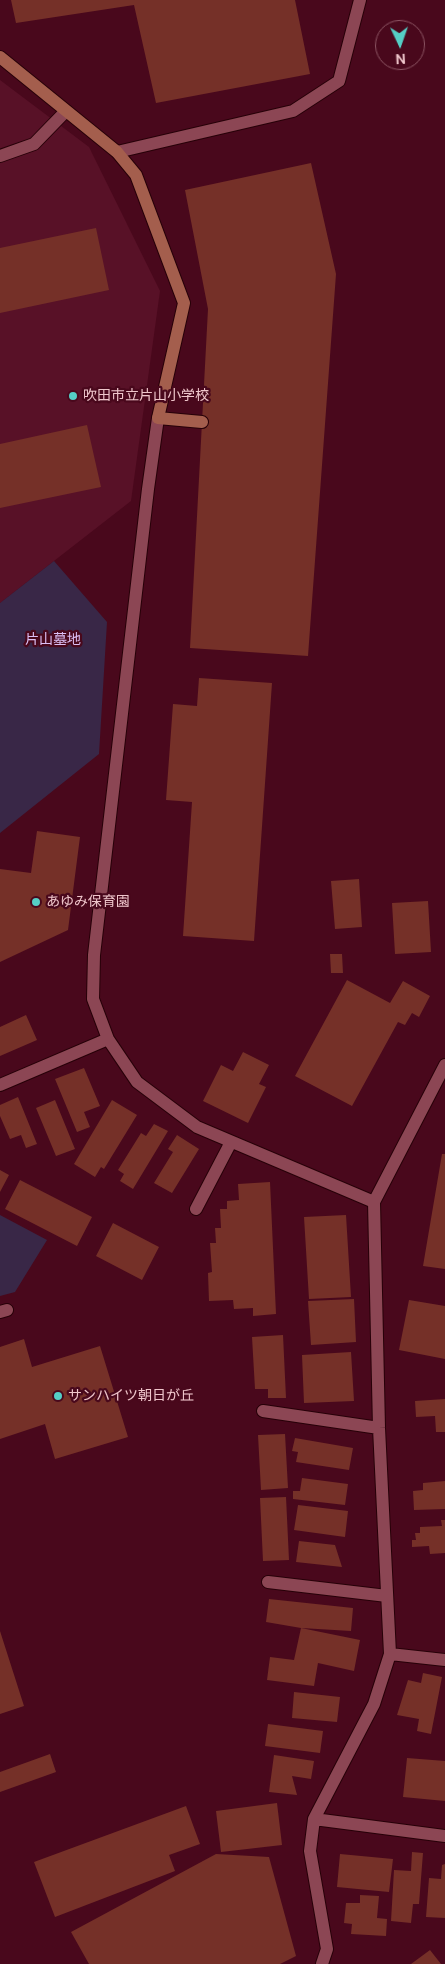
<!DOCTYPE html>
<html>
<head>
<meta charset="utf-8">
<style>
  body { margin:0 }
  #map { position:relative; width:445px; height:1964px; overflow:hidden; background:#49081c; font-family:"DM Sans",sans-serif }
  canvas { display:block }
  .north { position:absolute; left:375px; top:20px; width:50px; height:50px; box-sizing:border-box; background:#49081c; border:1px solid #8b5462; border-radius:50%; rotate:177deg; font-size:14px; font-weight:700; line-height:20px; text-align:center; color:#efc6cb }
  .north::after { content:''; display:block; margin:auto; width:18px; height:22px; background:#55cec5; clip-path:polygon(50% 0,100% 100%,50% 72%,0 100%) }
</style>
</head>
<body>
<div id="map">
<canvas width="445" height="1964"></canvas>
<div class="north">N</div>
</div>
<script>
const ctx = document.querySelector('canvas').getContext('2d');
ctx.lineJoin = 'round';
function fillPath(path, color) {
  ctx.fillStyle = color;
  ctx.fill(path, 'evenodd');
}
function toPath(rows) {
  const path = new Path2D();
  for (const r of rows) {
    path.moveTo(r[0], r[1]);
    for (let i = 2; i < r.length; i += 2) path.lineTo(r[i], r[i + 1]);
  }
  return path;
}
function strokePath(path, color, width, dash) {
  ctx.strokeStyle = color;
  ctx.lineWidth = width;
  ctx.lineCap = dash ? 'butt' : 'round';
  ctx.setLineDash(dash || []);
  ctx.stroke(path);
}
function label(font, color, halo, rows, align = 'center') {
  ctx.font = font + ' "DM Sans","Noto Sans JP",sans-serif';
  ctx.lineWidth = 4.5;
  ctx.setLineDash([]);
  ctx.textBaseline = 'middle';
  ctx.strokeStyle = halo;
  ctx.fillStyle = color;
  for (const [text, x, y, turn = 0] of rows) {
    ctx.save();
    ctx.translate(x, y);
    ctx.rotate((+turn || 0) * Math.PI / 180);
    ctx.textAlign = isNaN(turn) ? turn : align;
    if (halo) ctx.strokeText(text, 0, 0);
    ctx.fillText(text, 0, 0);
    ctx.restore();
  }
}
const built = toPath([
  [0,80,89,147,160,291,131,501,0,603]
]);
const green = toPath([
  [54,561,107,622,99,754,0,833,0,603],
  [0,1215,47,1240,15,1292,0,1296]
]);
const building = toPath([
  [11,0,295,0,310,74,156,103,134,5,16,23],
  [311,163,336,274,308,656,190,648,208,309,185,190],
  [96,228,109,290,0,313,0,248],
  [87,425,101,487,0,508,0,444],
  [199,678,272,683,254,941,183,936,192,802,166,800,173,704,197,706],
  [37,831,80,837,68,930,0,962,0,869,31,873],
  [359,879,362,927,335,929,331,881],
  [428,901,431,952,395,954,392,903],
  [330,954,342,954,343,973,331,973],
  [347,980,390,1003,403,981,430,996,419,1017,412,1013,405,1025,398,1022,352,1106,295,1076],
  [26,1015,37,1040,0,1056,0,1027],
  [243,1052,269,1065,259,1084,266,1087,248,1123,203,1101,221,1065,233,1071],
  [84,1068,100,1106,84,1112,90,1127,77,1132,55,1079],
  [18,1097,37,1144,26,1148,21,1135,10,1139,0,1116,0,1105],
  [55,1100,75,1149,56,1156,36,1108],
  [112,1100,137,1115,104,1169,101,1167,95,1177,74,1164],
  [154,1124,168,1131,133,1189,120,1181,124,1174,118,1170,141,1133,146,1136],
  [177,1135,199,1149,172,1193,154,1183,173,1152,168,1149],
  [442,1154,445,1154,445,1269,423,1266],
  [0,1170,9,1175,0,1192],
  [20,1180,92,1217,77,1246,5,1209],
  [270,1182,276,1314,253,1316,253,1308,234,1309,233,1300,209,1301,208,1273,212,1272,210,1243,216,1243,215,1228,221,1228,220,1209,227,1209,227,1201,239,1200,238,1184],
  [346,1215,351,1297,309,1299,304,1217],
  [113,1223,159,1247,142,1280,96,1256],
  [354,1299,356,1342,311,1345,308,1301],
  [409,1300,445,1306,445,1359,399,1350],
  [283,1335,286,1398,268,1398,268,1389,255,1389,252,1337],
  [24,1339,32,1367,100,1346,128,1437,55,1459,45,1424,0,1439,0,1347],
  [351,1352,354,1401,304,1403,302,1355],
  [445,1399,445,1432,436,1432,435,1416,416,1417,415,1401],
  [285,1434,288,1488,261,1490,258,1435],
  [295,1438,353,1448,349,1470,296,1462,298,1452,292,1451],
  [302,1478,348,1484,345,1505,293,1499,293,1491,300,1491],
  [445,1481,445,1509,414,1510,413,1491,423,1490,423,1483],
  [286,1497,289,1560,263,1561,260,1498],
  [298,1505,348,1511,345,1537,294,1530],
  [441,1520,445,1520,445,1553,430,1554,429,1546,412,1547,412,1540,416,1540,415,1533,420,1533,420,1527,442,1526],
  [299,1541,335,1545,342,1567,296,1562],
  [269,1599,353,1608,351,1631,301,1628,266,1622],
  [301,1628,360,1640,354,1671,318,1663,314,1686,267,1680,270,1657,294,1660],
  [0,1631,24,1706,0,1714],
  [423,1673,442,1677,431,1734,417,1731,419,1719,397,1715,408,1680,421,1683],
  [294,1692,340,1697,337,1722,292,1718],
  [268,1724,323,1731,320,1753,265,1746],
  [50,1754,56,1772,0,1792,0,1772],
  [274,1755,314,1761,311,1779,292,1776,297,1795,269,1792],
  [407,1758,445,1761,445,1801,403,1797],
  [277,1803,282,1845,221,1852,216,1811],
  [186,1806,200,1844,169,1855,175,1871,55,1917,34,1862],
  [412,1852,423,1853,419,1904,413,1904,411,1923,391,1921,394,1870,411,1871],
  [216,1854,269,1857,296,1956,280,1964,89,1964,71,1932],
  [340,1854,393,1859,389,1892,337,1887],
  [445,1864,445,1918,426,1917,429,1878,441,1879,442,1865],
  [360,1895,379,1896,377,1918,387,1919,386,1936,351,1934,352,1924,344,1923,346,1903,360,1903],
  [430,1950,441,1964,411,1964]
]);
const lane = toPath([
  [117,152,293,111,339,81,360,0],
  [0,156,34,144,66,111],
  [0,1312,7,1310]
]);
const street = toPath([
  [158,418,148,489,94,955,93,999,108,1039,137,1082,197,1127,374,1202],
  [0,1085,108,1039],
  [196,1209,231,1142],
  [263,1411,379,1428],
  [268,1582,387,1596],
  [390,1654,445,1660],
  [314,1819,445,1836],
  [322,1964,327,1949,310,1851,314,1819,374,1704,390,1654,379,1428,374,1202,445,1065]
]);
const secondary = toPath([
  [0,57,117,152,136,175,184,303,158,418,202,422]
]);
const markers = [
  [73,396,5,"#55cec5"],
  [36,902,5,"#55cec5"],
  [58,1396,5,"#55cec5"]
];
const poiNames = [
  ["吹田市立片山小学校",83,396],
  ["あゆみ保育園",46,902],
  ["サンハイツ朝日が丘",68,1396]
];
const parkNames = [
  ["片山墓地",53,640]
];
fillPath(built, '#581127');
fillPath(green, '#392747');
fillPath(building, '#753028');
strokePath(lane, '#270008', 14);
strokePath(street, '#270008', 14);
strokePath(secondary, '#270008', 14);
strokePath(lane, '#8c4654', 12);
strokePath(street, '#8c4654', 12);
strokePath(secondary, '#a45e4d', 12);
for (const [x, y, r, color] of markers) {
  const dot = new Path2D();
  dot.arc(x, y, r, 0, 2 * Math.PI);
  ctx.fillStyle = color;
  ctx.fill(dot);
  strokePath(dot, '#49081c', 2);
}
label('14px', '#efc6cb', '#49081c', poiNames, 'left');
label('14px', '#dbbff4', '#49081c', parkNames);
</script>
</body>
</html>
